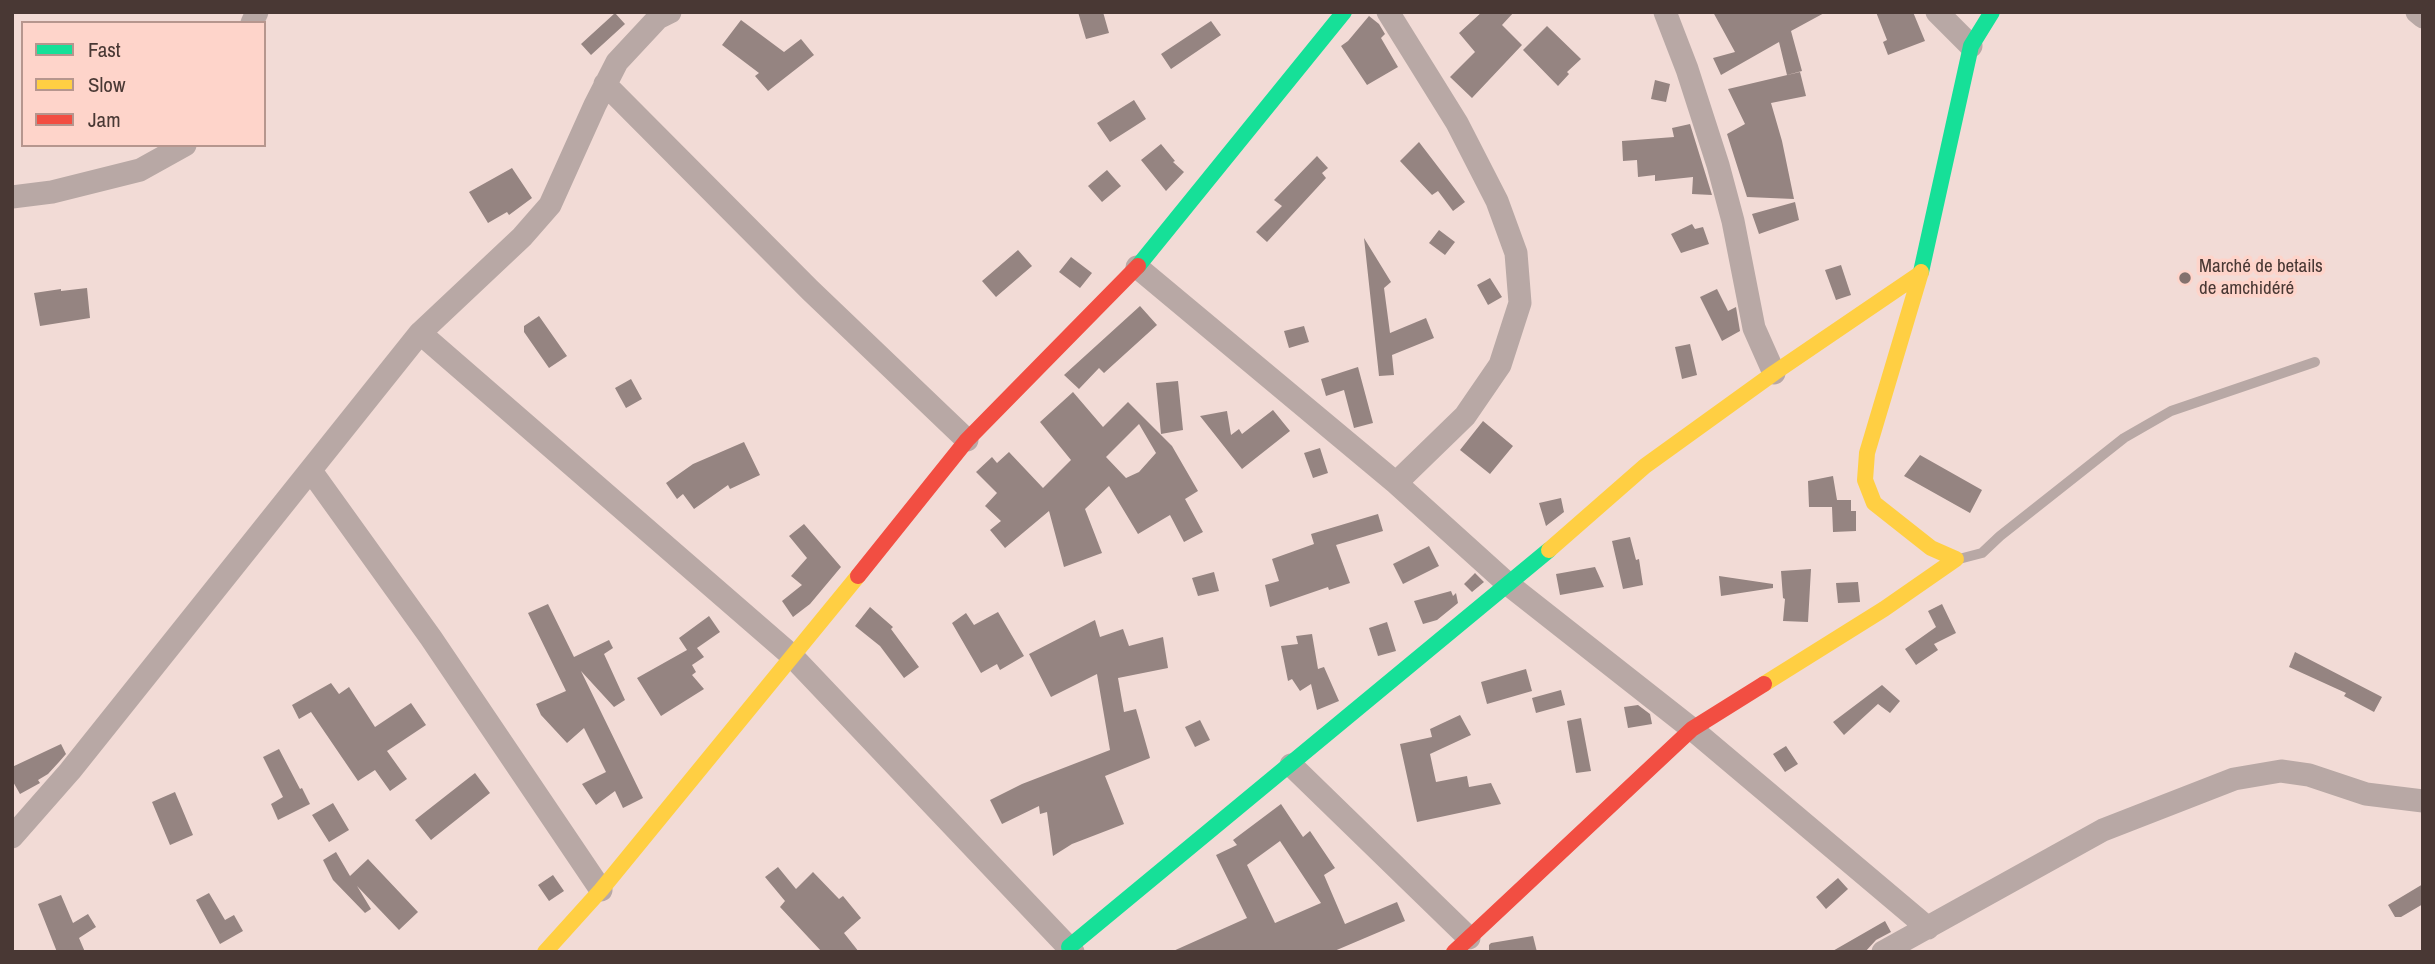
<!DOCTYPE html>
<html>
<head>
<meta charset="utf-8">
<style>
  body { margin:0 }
  #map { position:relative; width:2435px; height:964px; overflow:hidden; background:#f2dbd6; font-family:"Archivo Narrow",sans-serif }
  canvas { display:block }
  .frame { position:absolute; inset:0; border:14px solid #493834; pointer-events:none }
  .legend { position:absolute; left:21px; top:21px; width:245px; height:126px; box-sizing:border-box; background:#fed4ca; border:2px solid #b6968e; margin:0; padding:9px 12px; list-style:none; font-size:21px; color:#493834 }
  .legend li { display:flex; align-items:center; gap:14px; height:35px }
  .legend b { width:35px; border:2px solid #b6968e }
</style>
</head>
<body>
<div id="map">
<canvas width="2435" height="964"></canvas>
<div class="frame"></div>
<ul class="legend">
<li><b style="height:9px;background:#16e098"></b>Fast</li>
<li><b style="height:9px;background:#ffcf43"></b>Slow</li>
<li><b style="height:9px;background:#f24e42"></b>Jam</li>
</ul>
</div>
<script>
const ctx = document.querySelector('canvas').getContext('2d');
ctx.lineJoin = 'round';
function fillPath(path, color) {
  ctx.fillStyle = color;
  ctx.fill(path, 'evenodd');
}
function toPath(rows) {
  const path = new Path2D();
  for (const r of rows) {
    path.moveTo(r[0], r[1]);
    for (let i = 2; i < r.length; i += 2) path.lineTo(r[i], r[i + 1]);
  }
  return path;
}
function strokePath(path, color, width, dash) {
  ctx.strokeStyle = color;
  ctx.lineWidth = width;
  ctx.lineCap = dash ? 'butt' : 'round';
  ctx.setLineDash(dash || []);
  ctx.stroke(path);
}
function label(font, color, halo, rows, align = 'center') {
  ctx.font = font + ' "Archivo Narrow",sans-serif';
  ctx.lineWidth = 7;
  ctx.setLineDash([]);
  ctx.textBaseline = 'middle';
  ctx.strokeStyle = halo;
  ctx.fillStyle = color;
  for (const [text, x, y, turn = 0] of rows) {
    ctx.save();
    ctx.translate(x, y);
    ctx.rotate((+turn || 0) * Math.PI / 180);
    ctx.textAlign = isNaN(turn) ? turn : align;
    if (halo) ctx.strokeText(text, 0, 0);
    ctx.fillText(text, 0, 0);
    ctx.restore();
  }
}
const building = toPath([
  [1078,12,1103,12,1109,33,1086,39],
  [1482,12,1514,12,1502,25,1522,45,1472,98,1450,77,1475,52,1459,33],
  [1713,12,1826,12,1791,31,1802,71,1787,75,1779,42,1721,75,1713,58,1735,52],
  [1876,12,1913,12,1925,41,1888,55,1883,42,1887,40],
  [615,13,625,24,591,55,581,44],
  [1369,16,1379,24,1385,34,1381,38,1398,67,1367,85,1341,46,1348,41],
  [741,20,784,52,801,39,814,55,768,91,755,76,759,73,722,45],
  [1211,21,1221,35,1171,69,1161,54],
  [1547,26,1581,59,1567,72,1569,74,1558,86,1523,50],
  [1800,72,1806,96,1771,103,1782,141,1794,199,1747,197,1727,134,1745,124,1728,89],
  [1655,80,1670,84,1666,102,1651,99],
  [1134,100,1146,119,1110,142,1097,123],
  [1690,124,1712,195,1692,194,1693,177,1655,181,1655,175,1638,177,1637,160,1623,161,1622,141,1674,137,1672,128],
  [1419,142,1465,202,1453,211,1438,191,1432,195,1400,161],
  [1161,144,1175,161,1173,162,1184,172,1166,191,1141,160],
  [1317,156,1328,168,1322,173,1326,178,1267,242,1256,232,1282,206,1274,200],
  [512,168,532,198,509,215,507,212,488,223,469,192],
  [1107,170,1121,186,1102,202,1088,186],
  [1795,202,1799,220,1759,234,1752,214],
  [1692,224,1695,229,1703,227,1709,244,1681,253,1671,234],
  [1439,230,1455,242,1445,255,1429,243],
  [1364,238,1391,282,1384,288,1390,333,1426,318,1434,338,1392,355,1394,375,1379,376],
  [1018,250,1032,266,996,297,982,281],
  [1071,257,1092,273,1080,288,1059,272],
  [1841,265,1851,295,1836,300,1825,270],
  [1490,278,1502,297,1488,305,1477,285],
  [87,288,90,318,40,326,34,293,61,289,61,291],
  [1717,289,1728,311,1736,307,1740,331,1722,341,1700,297],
  [1140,306,1157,325,1104,373,1099,368,1079,389,1064,375],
  [539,316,567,356,549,368,524,332,524,326],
  [1304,326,1309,342,1289,348,1284,331],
  [1690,344,1697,375,1682,379,1675,347],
  [1358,367,1373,423,1354,428,1344,390,1326,396,1321,379],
  [631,379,642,399,626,408,615,388],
  [1178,381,1183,430,1161,434,1156,383],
  [1073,392,1103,427,1128,402,1172,446,1198,491,1185,499,1203,532,1184,542,1170,515,1138,534,1109,486,1085,509,1102,553,1064,567,1049,511,1005,548,990,530,1001,521,985,506,997,493,976,472,992,457,997,463,1009,452,1043,488,1071,460,1040,422],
  [1139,424,1156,453,1139,472,1126,478,1106,457],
  [1273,410,1290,431,1242,469,1200,416,1227,411,1231,435,1239,429,1242,434],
  [1483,421,1513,446,1490,474,1460,450],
  [744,442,760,475,730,489,728,485,694,509,683,494,677,499,666,483,693,464],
  [1320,448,1328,473,1313,478,1304,453],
  [1920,455,1982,490,1970,513,1904,476],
  [1833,476,1837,500,1851,500,1851,511,1856,511,1856,531,1833,532,1832,507,1809,507,1808,481],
  [1561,498,1564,512,1546,526,1539,503],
  [1378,514,1383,531,1336,545,1350,583,1329,590,1328,587,1270,607,1265,585,1279,581,1272,559,1314,544,1311,534],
  [804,524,841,567,810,604,793,617,782,601,802,585,791,576,807,558,789,536],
  [1630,537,1636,560,1639,559,1643,585,1623,589,1612,541],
  [1429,546,1439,566,1403,584,1393,564],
  [1595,567,1604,587,1560,595,1556,574],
  [1811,569,1808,622,1783,621,1785,599,1783,598,1781,571],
  [1214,572,1219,591,1198,596,1192,578],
  [1475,573,1484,582,1472,592,1464,584],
  [1719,576,1773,584,1773,588,1721,596],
  [1858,582,1860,602,1838,603,1836,583],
  [1451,591,1453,596,1456,593,1458,603,1437,620,1423,624,1414,601],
  [548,604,574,657,609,640,613,648,604,654,625,700,614,707,581,671,643,798,623,808,615,791,596,805,582,784,606,772,584,728,567,743,541,715,536,704,566,691,528,613],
  [1942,604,1956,633,1934,644,1938,650,1916,665,1905,649,1936,627,1928,611],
  [870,607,893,627,891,629,919,667,904,678,880,646,855,626],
  [998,612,1024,656,1000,670,997,664,981,673,952,623,966,613,974,625],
  [709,616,720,632,697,648,704,657,692,665,696,672,692,675,704,689,661,716,637,678,687,650,679,638],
  [1095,620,1100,637,1123,629,1129,646,1163,637,1168,668,1118,678,1124,712,1136,709,1150,758,1105,776,1124,824,1072,844,1053,856,1047,812,1040,814,1039,806,1002,824,990,800,1022,784,1110,750,1097,674,1051,697,1029,654],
  [1387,622,1396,651,1378,656,1369,628],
  [1312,634,1318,669,1324,667,1339,701,1317,710,1311,684,1300,691,1292,679,1288,681,1281,646,1298,644,1296,636],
  [2295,652,2382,697,2374,712,2344,696,2346,693,2289,667],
  [1526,669,1532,691,1487,704,1481,682],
  [331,683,339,694,349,687,375,727,411,703,426,725,387,751,407,779,390,791,375,770,358,781,311,712,299,719,292,705],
  [1882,685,1900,701,1890,713,1878,704,1879,703,1844,735,1833,722],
  [1561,690,1565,705,1536,713,1532,698],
  [1638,705,1650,714,1652,724,1628,728,1624,707],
  [1460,715,1471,735,1430,754,1436,782,1467,776,1469,787,1491,783,1501,804,1417,822,1400,744,1432,737,1430,729],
  [1581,718,1591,771,1576,773,1567,721],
  [1200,720,1210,740,1195,747,1185,727],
  [61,744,66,754,59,762,48,774,38,780,40,783,20,794,12,780,12,767],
  [1786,746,1798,764,1785,772,1773,754],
  [279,749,300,789,302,788,310,804,278,820,271,804,283,797,263,757],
  [475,773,490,793,431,840,415,820],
  [175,792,193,835,170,845,152,802],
  [333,803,349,830,329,842,312,815],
  [1281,804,1303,837,1310,831,1335,868,1324,875,1345,924,1397,902,1405,921,1332,952,1171,952,1247,918,1216,855,1237,845,1233,840],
  [1280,841,1321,903,1275,923,1247,865],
  [336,852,350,876,368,859,418,912,399,930,357,886,371,909,365,913,333,880,323,860],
  [778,867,796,889,813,872,839,899,843,896,861,918,844,933,859,952,822,952,780,907,785,901,765,877],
  [553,875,564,891,549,901,538,885],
  [1838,878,1848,889,1826,909,1816,897],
  [2423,884,2423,904,2401,917,2395,917,2388,905],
  [209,893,225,920,234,915,243,931,220,944,196,900],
  [61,895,73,923,88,914,96,927,79,938,85,952,57,952,38,904],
  [1885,921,1891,932,1876,940,1865,952,1831,952],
  [1533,936,1537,952,1489,952,1489,945,1491,943]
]);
const lane = toPath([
  [1959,559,1982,553,2000,536,2124,438,2171,411,2315,362]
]);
const street = toPath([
  [1388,12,1457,123,1497,201,1516,253,1520,303,1500,365,1465,416,1396,483],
  [1665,12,1687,69,1718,165,1733,221,1754,328,1774,373],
  [1937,12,1971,46],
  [2417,12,2423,17],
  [252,23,257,12],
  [605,84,810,290,967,440],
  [12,197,52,192,140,170,185,145],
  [1137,267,1396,483,1509,585,1692,729,1928,928],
  [420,333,791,655,1073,952],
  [311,471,431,638,601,890],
  [1291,765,1469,938],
  [12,837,70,771,420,333,522,237,550,205,595,105,617,62,658,18,670,12],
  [1883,952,2103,830,2234,779,2281,771,2309,775,2366,794,2423,801]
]);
const fast = toPath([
  [1138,266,1344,12],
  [1921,272,1971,46,1992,12],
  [1069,947,1549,550]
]);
const slow = toPath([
  [1549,550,1645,466,1774,373,1921,273],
  [1764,684,1884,609,1956,559,1931,548,1874,503,1865,480,1867,453,1921,272],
  [545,952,601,890,858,576]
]);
const jam = toPath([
  [858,576,967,440,1138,266],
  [1454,952,1692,729,1764,684]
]);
const markers = [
  [2185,278,7,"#84716d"]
];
const poiNames = [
  ["Marché de betails",2199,267],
  ["de amchidéré",2199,289]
];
fillPath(building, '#958481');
strokePath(lane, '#b8a8a5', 10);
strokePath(street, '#b8a8a5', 23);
strokePath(fast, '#16e098', 16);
strokePath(slow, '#ffcf43', 16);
strokePath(jam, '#f24e42', 16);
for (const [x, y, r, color] of markers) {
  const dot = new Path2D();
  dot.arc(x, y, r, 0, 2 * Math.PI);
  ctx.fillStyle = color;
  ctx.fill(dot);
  strokePath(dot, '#fed4ca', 2.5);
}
label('19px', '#493834', '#fed4ca', poiNames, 'left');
</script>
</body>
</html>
